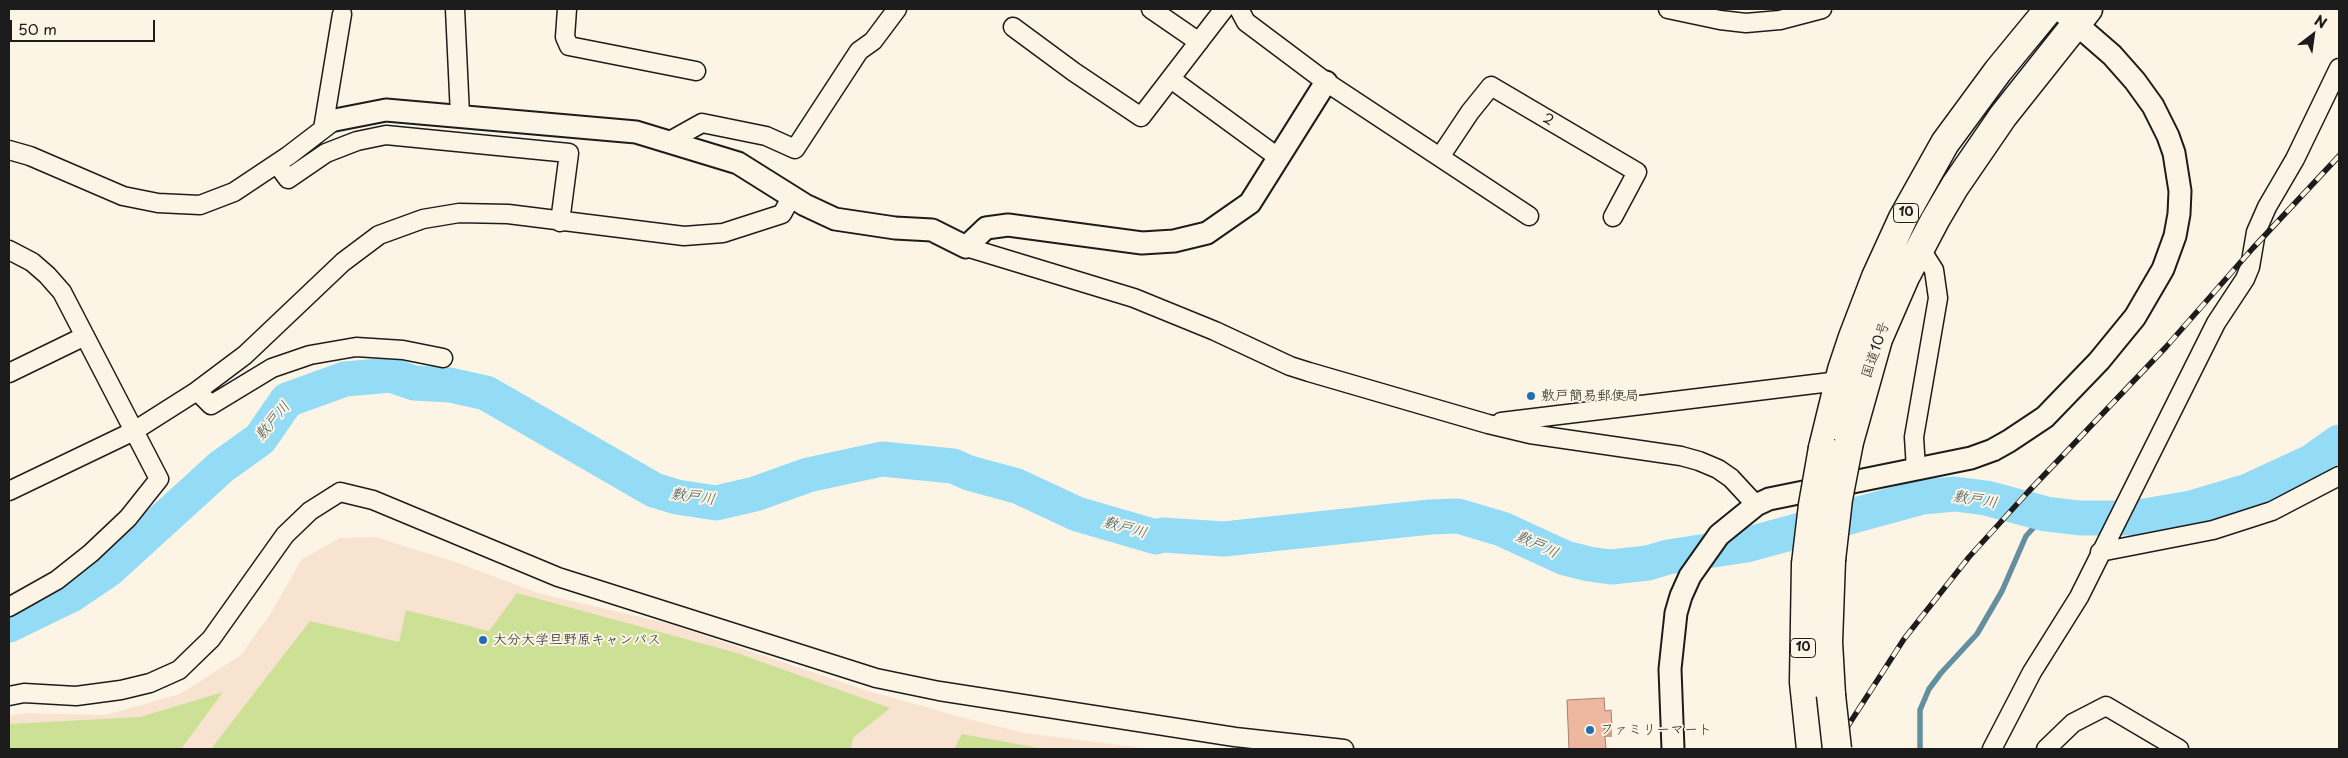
<!DOCTYPE html>
<html>
<head>
<meta charset="utf-8">
<style>
  body { margin:0 }
  #map { position:relative; width:2348px; height:758px; overflow:hidden; background:#fcf5e5; font-family:"Playpen Sans",sans-serif }
  canvas { display:block }
  .frame { position:absolute; inset:0; border:10px solid #1c1c1c; pointer-events:none }
  .north { position:absolute; left:2288px; top:10px; width:50px; height:50px; -webkit-text-stroke:4px #fcf5e5; paint-order:stroke; rotate:30deg; font-size:14px; font-weight:700; line-height:20px; text-align:center; color:#1c1c1c }
  .north::after { content:''; display:block; margin:auto; width:18px; height:22px; background:#1c1c1c; clip-path:polygon(50% 0,100% 100%,50% 72%,0 100%) }
  .scale { position:absolute; left:10px; top:20px; width:145px; height:22px; box-sizing:border-box; border:2px solid #1c1c1c; border-top:0; padding-left:6px; font-size:15px; line-height:18px; white-space:nowrap; color:#1c1c1c; -webkit-text-stroke:4px #fcf5e5; paint-order:stroke }
</style>
</head>
<body>
<div id="map">
<canvas width="2348" height="758"></canvas>
<div class="frame"></div>
<div class="north">N</div>
<div class="scale">50 m</div>
</div>
<script>
const ctx = document.querySelector('canvas').getContext('2d');
ctx.lineJoin = 'round';
function fillPath(path, color) {
  ctx.fillStyle = color;
  ctx.fill(path, 'evenodd');
}
function toPath(rows) {
  const path = new Path2D();
  for (const r of rows) {
    path.moveTo(r[0], r[1]);
    for (let i = 2; i < r.length; i += 2) path.lineTo(r[i], r[i + 1]);
  }
  return path;
}
function strokePath(path, color, width, dash) {
  ctx.strokeStyle = color;
  ctx.lineWidth = width;
  ctx.lineCap = dash ? 'butt' : 'round';
  ctx.setLineDash(dash || []);
  ctx.stroke(path);
}
function label(font, color, halo, rows, align = 'center') {
  ctx.font = font + ' "Playpen Sans","Klee One",sans-serif';
  ctx.lineWidth = 4;
  ctx.setLineDash([]);
  ctx.textBaseline = 'middle';
  ctx.strokeStyle = halo;
  ctx.fillStyle = color;
  for (const [text, x, y, turn = 0] of rows) {
    ctx.save();
    ctx.translate(x, y);
    ctx.rotate((+turn || 0) * Math.PI / 180);
    ctx.textAlign = isNaN(turn) ? turn : align;
    if (halo) ctx.strokeText(text, 0, 0);
    ctx.fillText(text, 0, 0);
    ctx.restore();
  }
}
const built = toPath([
  [375,537,458,563,538,593,670,624,865,690,961,717,1024,733,1152,749,9,749,9,716,26,713,105,715,180,694,241,655,271,613,302,559,340,538]
]);
const green = toPath([
  [517,593,737,653,890,708,853,738,851,749,211,749,310,621,399,642,406,610,489,631],
  [223,692,181,749,9,749,9,724,140,717],
  [962,734,1044,749,954,749]
]);
const stream = toPath([
  [1920,749,1920,710,1929,689,1941,673,1977,634,2002,591,2026,536,2046,514]
]);
const river = toPath([
  [9,625,71,595,108,570,221,467,260,439,287,400,345,379,391,375,414,383,450,385,486,393,654,490,677,497,716,503,755,494,808,475,882,459,953,466,969,473,1017,486,1077,514,1156,537,1163,535,1224,539,1430,517,1458,516,1502,529,1565,558,1589,564,1611,567,1648,563,1668,557,1746,545,1922,497,1955,494,1986,498,2046,514,2079,518,2133,518,2191,508,2248,491,2311,462,2339,442]
]);
const minor = toPath([
  [455,9,460,115],
  [567,9,565,37,569,46,696,71],
  [1151,9,1199,42],
  [1239,9,1246,22,1326,82,1529,216],
  [1668,9,1720,20,1746,23,1780,20,1822,9],
  [1013,27,1074,72,1141,117,1224,9],
  [1171,79,1279,158],
  [323,129,342,14],
  [668,142,702,123,766,136,795,149,859,51,873,41,897,9],
  [9,150,30,156,123,196,158,203,200,205,234,192,288,156,335,120],
  [1440,157,1470,112,1491,86,1637,172,1613,217],
  [277,164,288,179,326,153,357,141,386,135,569,153,560,222],
  [966,247,1134,298,1215,331,1290,366,1309,372,1488,424,1530,434,1681,456,1699,461,1718,469,1731,478,1756,505],
  [9,250,32,262,47,275,62,292,159,479,128,518,91,553,57,580,9,607],
  [9,373,85,336],
  [197,391,211,405,272,368,310,355,356,347,403,350,443,358],
  [1501,422,1839,381],
  [1916,469,1914,437,1938,298,1934,270,1920,248],
  [9,491,134,431,197,391,245,355,343,262,379,235,423,219,459,213,508,214,684,236,723,233,782,214,792,196],
  [2100,552,2213,530,2272,511,2339,476],
  [9,696,24,693,76,696,121,690,150,683,179,670,211,639,285,535,310,511,340,492,373,500,558,577,876,678,939,691,1235,737,1344,749],
  [1992,749,2032,672,2079,597,2216,323,2245,279,2250,267,2256,232,2267,207,2295,159,2339,68],
  [2046,749,2073,723,2106,706,2179,749]
]);
const tertiary = toPath([
  [335,120,386,110,636,132,738,163,805,205,835,219,895,228,932,230,966,247,986,228,1008,225,1142,243,1174,241,1207,233,1250,203,1326,82],
  [1673,749,1670,669,1676,613,1681,596,1690,576,1719,535,1756,505,1769,499,1971,458,1993,450,2009,441,2045,417,2099,361,2135,317,2163,269,2175,236,2179,214,2180,191,2174,153,2168,136,2153,106,2135,81,2112,55,2059,9]
]);
const trunk = toPath([
  [1849,442,1878,339,1905,277,1935,220,1955,186,2003,116,2088,9],
  [1823,448,1842,370,1853,337,1876,277,1903,218,1945,143,1998,71,2049,9],
  [1831,560,1828,642,1831,695],
  [1806,564,1804,682,1811,749]
]);
const rail = toPath([
  [1833,749,1904,639,1969,557,2028,492,2166,347,2253,248,2339,156]
]);
const trunkBridge = toPath([
  [1831,560,1838,499,1849,442],
  [1806,564,1813,505,1823,448],
  [1831,695,1837,749]
]);
const wall = toPath([
  [1567,700,1605,711,1612,726,1612,737,1605,737,1606,749,1569,749]
]);
const building = toPath([
  [1604,698,1605,711,1611,710,1612,726,1604,726,1606,749,1569,749,1567,700,1604,698]
]);
const markers = [
  [1531,396,5,"#1f6fb2"],
  [483,640,5,"#1f6fb2"],
  [1590,730,5,"#1f6fb2"]
];
const shields = [
  [1906,213,25],
  [1803,648,25]
];
const shieldNames = [
  ["10",1906,213],
  ["10",1803,648]
];
const streetNames = [
  ["2",1548,120,31],
  ["国道10号",1876,350,-71]
];
const poiNames = [
  ["敷戸簡易郵便局",1541,396],
  ["大分大学旦野原キャンパス",493,640],
  ["ファミリーマート",1600,730]
];
const waterNames = [
  ["敷戸川",273,421,-50],
  ["敷戸川",693,497,8],
  ["敷戸川",1975,500,10],
  ["敷戸川",1125,528,16],
  ["敷戸川",1537,545,25]
];
fillPath(built, '#f8e3d0');
fillPath(green, '#cde196');
strokePath(stream, '#648f9f', 5.5);
strokePath(river, '#94dcf6', 35);
strokePath(minor, '#1c1c1c', 21);
strokePath(tertiary, '#1c1c1c', 25);
strokePath(trunk, '#1c1c1c', 31);
strokePath(minor, '#fcf5e5', 18);
strokePath(tertiary, '#fcf5e5', 21);
strokePath(trunk, '#fcf5e5', 28);
strokePath(rail, '#1c1c1c', 5.5);
strokePath(rail, '#fcf5e5', 4, [11]);
strokePath(trunkBridge, '#1c1c1c', 31, []);
strokePath(trunkBridge, '#fcf5e5', 28);
fillPath(wall, '#cc9e89');
fillPath(building, '#edb89f');
strokePath(building, '#a6816f', 1);
for (const [x, y, r, color] of markers) {
  const dot = new Path2D();
  dot.arc(x, y, r, 0, 2 * Math.PI);
  ctx.fillStyle = color;
  ctx.fill(dot);
  strokePath(dot, '#fcf5e5', 2);
}
for (const [x, y, w] of shields) {
  const box = new Path2D();
  box.roundRect(x - w / 2, y - 9.5, w, 19, 4);
  ctx.fillStyle = '#fcf5e5';
  ctx.fill(box);
  strokePath(box, '#1c1c1c', 1);
}
label('bold 12px', '#1c1c1c', null, shieldNames);
label('14px', '#1c1c1c', '#fcf5e5', streetNames);
label('14px', '#1c1c1c', '#fcf5e5', poiNames, 'left');
label('italic 15px', '#40565d', '#fcf5e5', waterNames);
</script>
</body>
</html>
